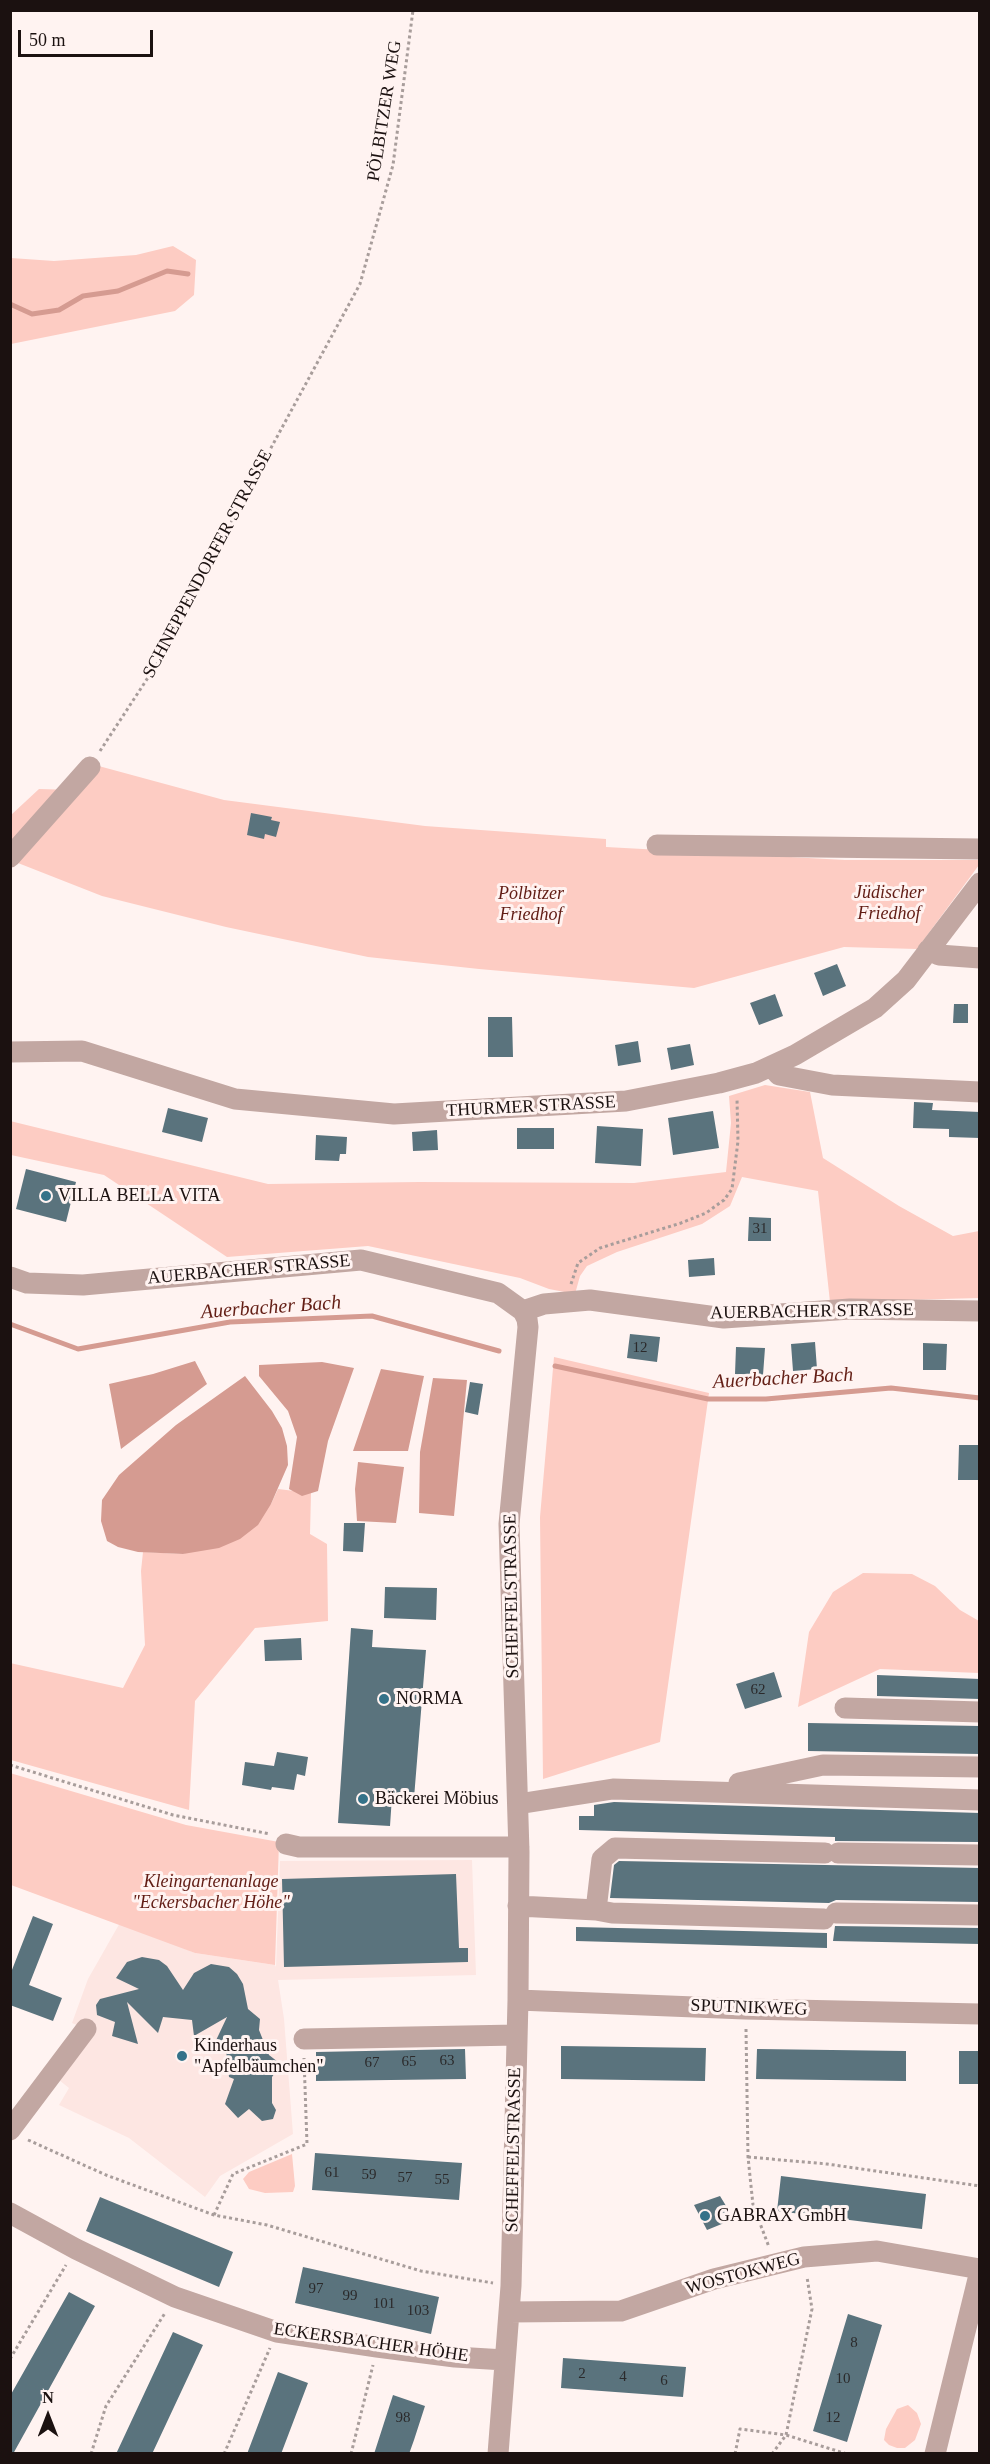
<!DOCTYPE html>
<html>
<head>
<meta charset="utf-8">
<style>
  body { margin:0 }
  #map { position:relative; width:990px; height:2464px; overflow:hidden; background:#fff3f1; font-family:Georgia,serif }
  canvas { display:block }
  .frame { position:absolute; inset:0; border:12px solid #1b1110; pointer-events:none }
  .north { position:absolute; left:18px; top:2386px; width:60px; height:60px; -webkit-text-stroke:4px #fff3f1; paint-order:stroke; rotate:0deg; font-size:16px; font-weight:700; line-height:24px; text-align:center; color:#1b1110 }
  .north::after { content:''; display:block; margin:auto; width:21px; height:27px; background:#1b1110; clip-path:polygon(50% 0,100% 100%,50% 72%,0 100%) }
  .scale { position:absolute; left:18px; top:30px; width:135px; height:27px; box-sizing:border-box; border:3px solid #1b1110; border-top:0; padding-left:8px; font-size:18px; line-height:21px; white-space:nowrap; color:#1b1110; -webkit-text-stroke:4px #fff3f1; paint-order:stroke }
</style>
</head>
<body>
<div id="map">
<canvas width="990" height="2464"></canvas>
<div class="frame"></div>
<div class="north">N</div>
<div class="scale">50 m</div>
</div>
<script>
const ctx = document.querySelector('canvas').getContext('2d');
ctx.lineJoin = 'round';
function fillPath(path, color) {
  ctx.fillStyle = color;
  ctx.fill(path, 'evenodd');
}
function toPath(rows) {
  const path = new Path2D();
  for (const r of rows) {
    path.moveTo(r[0], r[1]);
    for (let i = 2; i < r.length; i += 2) path.lineTo(r[i], r[i + 1]);
  }
  return path;
}
function strokePath(path, color, width, dash) {
  ctx.strokeStyle = color;
  ctx.lineWidth = width;
  ctx.lineCap = dash ? 'butt' : 'round';
  ctx.setLineDash(dash || []);
  ctx.stroke(path);
}
function label(font, color, halo, rows, align = 'center') {
  ctx.font = font + ' Georgia,serif';
  ctx.lineWidth = 6;
  ctx.setLineDash([]);
  ctx.textBaseline = 'middle';
  ctx.strokeStyle = halo;
  ctx.fillStyle = color;
  for (const [text, x, y, turn = 0] of rows) {
    ctx.save();
    ctx.translate(x, y);
    ctx.rotate((+turn || 0) * Math.PI / 180);
    ctx.textAlign = isNaN(turn) ? turn : align;
    if (halo) ctx.strokeText(text, 0, 0);
    ctx.fillText(text, 0, 0);
    ctx.restore();
  }
}
const built = toPath([
  [472,1860,476,1975,278,1980,284,2019,293,2134,220,2176,205,2197,129,2138,59,2105,69,2088,59,2080,86,2029,72,2023,88,1979,121,1921,195,1953,275,1965,276,1967,280,1861]
]);
const green = toPath([
  [173,246,196,260,194,295,175,311,11,344,11,258,54,261,136,255],
  [95,765,224,800,425,826,606,839,606,847,845,860,980,860,979,865,917,949,844,947,694,988,479,969,368,957,226,927,102,896,18,863,11,868,11,815,39,789,75,790],
  [765,1085,810,1092,823,1158,899,1206,953,1236,979,1231,979,1298,830,1302,818,1191,742,1177,730,1206,702,1224,617,1252,587,1266,580,1276,575,1294,549,1289,520,1278,368,1246,227,1257,104,1175,11,1155,10,1121,268,1184,419,1182,634,1183,726,1172,731,1123,729,1096],
  [554,1357,709,1393,660,1742,543,1779,540,1517],
  [278,1489,311,1493,310,1534,327,1544,328,1621,255,1628,195,1701,189,1810,11,1760,10,1663,123,1688,145,1645,141,1571,143,1552,183,1554,271,1504],
  [863,1573,912,1574,935,1586,960,1610,979,1621,979,1673,880,1669,798,1707,809,1632,833,1592],
  [10,1773,186,1825,279,1842,275,1965,195,1953,11,1885],
  [292,2154,295,2186,293,2192,265,2193,249,2189,243,2179,249,2172],
  [908,2405,917,2413,921,2424,915,2440,905,2448,897,2448,889,2445,884,2440,886,2429,897,2409]
]);
const water = toPath([
  [195,1361,207,1384,121,1449,109,1384,153,1374],
  [322,1362,354,1368,328,1441,318,1491,302,1496,289,1489,297,1437,288,1411,259,1376,259,1365],
  [381,1369,424,1376,408,1451,353,1451],
  [245,1376,272,1411,282,1428,287,1446,288,1465,271,1504,258,1525,240,1539,219,1548,183,1554,138,1552,118,1547,107,1541,101,1521,102,1500,119,1475,176,1425],
  [433,1378,467,1380,454,1516,419,1513,420,1452],
  [358,1462,404,1467,396,1523,357,1521,355,1489]
]);
const stream = toPath([
  [10,304,32,314,59,310,83,296,118,291,167,271,188,274],
  [10,1324,78,1349,230,1322,372,1316,499,1351],
  [555,1366,708,1399,766,1399,891,1388,980,1398]
]);
const building = toPath([
  [251,813,272,817,271,820,280,822,276,837,265,834,264,839,247,835],
  [837,964,846,986,823,996,814,973],
  [775,994,783,1016,759,1025,750,1003],
  [954,1004,968,1004,968,1023,953,1023],
  [488,1017,512,1017,513,1057,488,1057],
  [638,1041,641,1062,618,1066,615,1045],
  [690,1044,694,1065,671,1070,667,1048],
  [914,1102,933,1103,932,1110,980,1112,980,1138,949,1137,949,1129,913,1128],
  [168,1108,208,1118,202,1142,162,1132],
  [713,1111,719,1148,673,1155,668,1118],
  [597,1126,643,1129,641,1166,595,1163],
  [517,1128,554,1128,554,1149,517,1149],
  [437,1130,438,1150,413,1151,412,1132],
  [316,1135,347,1137,346,1154,340,1154,339,1161,315,1160],
  [26,1169,76,1182,66,1222,16,1209],
  [749,1217,771,1218,771,1241,748,1241],
  [714,1258,715,1275,689,1277,688,1260],
  [630,1334,660,1337,657,1362,627,1358],
  [815,1342,817,1369,793,1371,791,1344],
  [923,1343,947,1344,946,1370,923,1370],
  [736,1347,765,1348,763,1375,735,1374],
  [470,1382,483,1384,478,1415,465,1412],
  [959,1445,980,1445,980,1480,958,1480],
  [344,1523,365,1523,363,1552,343,1551],
  [385,1587,437,1588,436,1620,384,1618],
  [351,1628,373,1630,372,1647,426,1650,414,1798,392,1796,390,1826,338,1823],
  [301,1638,302,1660,265,1661,264,1640],
  [774,1672,782,1697,745,1709,736,1684],
  [877,1675,980,1679,980,1699,877,1696],
  [808,1723,980,1726,980,1754,808,1751],
  [277,1752,308,1757,305,1776,297,1774,294,1790,272,1787,271,1790,242,1785,245,1762,274,1766],
  [614,1802,980,1813,980,1842,835,1841,835,1837,579,1830,579,1816,594,1816,594,1805],
  [619,1861,980,1868,980,1902,836,1900,829,1903,610,1898,614,1865],
  [456,1874,459,1948,468,1948,468,1962,284,1967,282,1879],
  [33,1916,53,1924,29,1985,62,1998,53,2021,10,2005,10,1975],
  [835,1926,980,1928,980,1944,833,1941],
  [576,1927,827,1933,827,1948,576,1941],
  [142,1957,159,1960,167,1966,183,1990,194,1973,211,1964,229,1967,237,1974,243,1984,248,2009,260,2019,259,2030,269,2055,278,2062,277,2070,272,2077,272,2103,276,2110,273,2119,262,2121,249,2109,238,2118,225,2104,234,2079,229,2077,226,2050,211,2051,227,2017,194,2036,192,2020,163,2017,158,2033,127,2002,138,2044,112,2036,115,2022,97,2015,96,2005,100,1999,139,1989,116,1978,127,1962],
  [561,2046,706,2048,705,2081,561,2079],
  [465,2049,466,2079,316,2081,316,2052],
  [757,2049,906,2051,906,2081,756,2079],
  [959,2051,980,2051,980,2084,959,2084],
  [315,2153,462,2163,459,2200,312,2190],
  [781,2176,926,2194,922,2229,777,2211],
  [720,2196,734,2219,707,2230,694,2205],
  [100,2197,233,2252,219,2287,86,2231],
  [303,2267,439,2297,431,2334,295,2303],
  [69,2292,95,2306,13,2454,10,2454,10,2396],
  [848,2314,882,2325,847,2442,813,2431],
  [173,2332,203,2345,152,2454,116,2454],
  [563,2358,686,2367,683,2397,561,2388],
  [278,2372,308,2383,281,2454,247,2454],
  [393,2395,425,2406,414,2440,409,2454,374,2454]
]);
const path = toPath([
  [100,751,168,647,240,505,360,284,393,165,413,10],
  [571,1284,578,1263,600,1248,681,1223,706,1213,724,1200,732,1189,738,1141,737,1099],
  [10,1765,173,1815,270,1834],
  [746,2029,748,2157,753,2205,769,2247],
  [28,2140,106,2175,214,2215,267,2225,421,2271,493,2283],
  [748,2157,827,2164,980,2186],
  [214,2215,233,2174,307,2144,304,2058],
  [10,2359,66,2265],
  [91,2454,106,2406,165,2313],
  [224,2454,270,2348],
  [351,2454,373,2365],
  [735,2454,740,2429,786,2435,812,2309,807,2277],
  [772,2454,786,2435,847,2454]
]);
const minor = toPath([
  [657,845,980,849],
  [10,857,90,767],
  [928,950,939,955,980,958],
  [10,1052,82,1051,235,1099,394,1114,626,1101,719,1083,756,1073,795,1055,875,1008,906,980,980,883],
  [771,1066,779,1075,832,1085,980,1092],
  [10,1277,27,1283,83,1285,361,1260,498,1293,523,1311,527,1319,528,1327,509,1524,519,1852,518,2000,511,2286,498,2454],
  [523,1311,544,1304,590,1300,724,1318,850,1309,980,1311],
  [845,1708,980,1712],
  [739,1783,823,1765,980,1767],
  [518,1804,613,1789,980,1800],
  [286,1844,299,1847,519,1847],
  [838,1853,980,1855],
  [518,1906,596,1910,612,1913,824,1919],
  [596,1910,602,1859,615,1848,825,1853],
  [836,1913,980,1915],
  [518,2000,745,2009,980,2014],
  [304,2039,517,2035],
  [10,2130,86,2029],
  [10,2213,76,2249,175,2297,277,2332,377,2347,455,2357,505,2360],
  [509,2312,621,2311,714,2279,804,2257,877,2251,980,2269],
  [935,2454,980,2271]
]);
const markers = [
  [46,1196,6,"#357289"],
  [384,1699,6,"#357289"],
  [363,1799,6,"#357289"],
  [182,2056,6,"#357289"],
  [705,2216,6,"#357289"]
];
const numberNames = [
  ["31",760,1229],
  ["12",640,1348],
  ["62",758,1690],
  ["63",447,2061],
  ["65",409,2062],
  ["67",372,2063],
  ["61",332,2173],
  ["59",369,2175],
  ["57",405,2178],
  ["55",442,2180],
  ["97",316,2289],
  ["99",350,2296],
  ["101",384,2304],
  ["103",418,2311],
  ["8",854,2343],
  ["2",582,2374],
  ["4",623,2377],
  ["10",843,2379],
  ["6",664,2381],
  ["98",403,2418],
  ["12",833,2418]
];
const streetNames = [
  ["PÖLBITZER WEG",385,111,-81],
  ["SCHNEPPENDORFER STRASSE",208,564,-62],
  ["THURMER STRASSE",531,1107,-3],
  ["AUERBACHER STRASSE",249,1270,-5],
  ["AUERBACHER STRASSE",812,1312,-1],
  ["SCHEFFELSTRASSE",512,1596,-91],
  ["SPUTNIKWEG",749,2008,2],
  ["SCHEFFELSTRASSE",514,2150,-89],
  ["WOSTOKWEG",743,2274,-15],
  ["ECKERSBACHER HÖHE",371,2343,8]
];
const parkNames = [
  ["Jüdischer",889,893],
  ["Friedhof",889,914],
  ["Pölbitzer",531,894],
  ["Friedhof",531,915],
  ["Kleingartenanlage",211,1882],
  ["\"Eckersbacher Höhe\"",211,1903]
];
const poiNames = [
  ["VILLA BELLA VITA",58,1196],
  ["NORMA",396,1699],
  ["Bäckerei Möbius",375,1799],
  ["Kinderhaus",194,2046],
  ["\"Apfelbäumchen\"",194,2067],
  ["GABRAX GmbH",717,2216]
];
const waterNames = [
  ["Auerbacher Bach",271,1308,-4],
  ["Auerbacher Bach",783,1379,-3]
];
fillPath(built, '#fde6e2');
fillPath(green, '#fdccc3');
fillPath(water, '#d59b91');
strokePath(stream, '#d59b91', 5);
fillPath(building, '#5a737d');
strokePath(path, '#a89d9b', 3, [3, 3]);
strokePath(minor, '#c2a7a2', 21);
for (const [x, y, r, color] of markers) {
  const dot = new Path2D();
  dot.arc(x, y, r, 0, 2 * Math.PI);
  ctx.fillStyle = color;
  ctx.fill(dot);
  strokePath(dot, '#fff3f1', 2);
}
label('15px', '#2b2a2b', null, numberNames);
label('18px', '#1b1110', '#fff3f1', streetNames);
label('italic 18px', '#611c14', '#fff3f1', parkNames);
label('18px', '#1b1110', '#fff3f1', poiNames, 'left');
label('italic 20px', '#641f16', '#fff3f1', waterNames);
</script>
</body>
</html>
